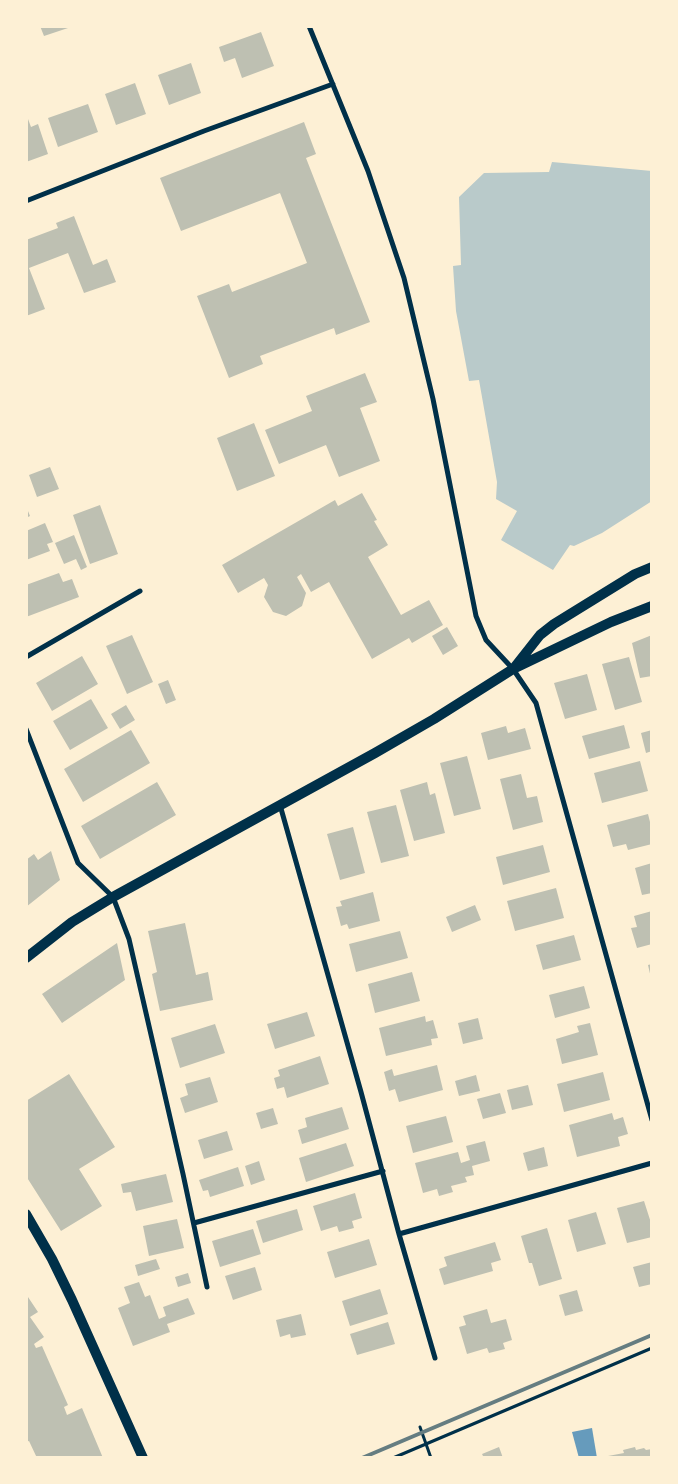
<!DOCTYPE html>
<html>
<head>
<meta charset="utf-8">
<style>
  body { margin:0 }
  #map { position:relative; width:678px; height:1484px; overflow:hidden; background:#fdf0d5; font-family:Lato,sans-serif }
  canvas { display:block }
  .frame { position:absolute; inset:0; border:28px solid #fdf0d5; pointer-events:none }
</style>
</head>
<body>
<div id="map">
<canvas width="678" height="1484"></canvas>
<div class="frame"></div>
</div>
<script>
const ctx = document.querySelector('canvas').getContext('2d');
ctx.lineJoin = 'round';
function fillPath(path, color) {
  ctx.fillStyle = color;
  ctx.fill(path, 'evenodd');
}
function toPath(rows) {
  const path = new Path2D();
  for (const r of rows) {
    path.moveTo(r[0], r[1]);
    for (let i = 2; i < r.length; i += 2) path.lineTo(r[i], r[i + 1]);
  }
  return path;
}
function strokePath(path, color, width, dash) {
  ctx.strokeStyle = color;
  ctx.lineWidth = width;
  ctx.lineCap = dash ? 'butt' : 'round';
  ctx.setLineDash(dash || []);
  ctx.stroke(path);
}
const green = toPath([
  [552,162,652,171,652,501,602,533,574,546,570,545,553,570,501,540,517,511,496,499,497,482,479,380,469,381,456,311,453,266,461,265,459,197,484,173,549,172]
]);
const water = toPath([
  [592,1428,597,1458,579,1458,572,1432]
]);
const building = toPath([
  [40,26,71,26,71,27,44,36],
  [261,32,274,66,242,78,235,58,224,62,219,47],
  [191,63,201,93,169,105,158,75],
  [135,83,146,114,116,125,105,94],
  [88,104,98,132,58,147,48,118],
  [28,119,31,127,38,124,48,154,26,162,26,120],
  [304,122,316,154,306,158,370,322,336,335,334,328,260,356,263,364,229,378,197,296,229,284,232,292,307,263,280,193,181,231,160,178],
  [74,216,93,265,107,259,116,282,84,293,68,253,29,268,45,309,26,316,26,240,58,228,56,223],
  [365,373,377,402,360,408,380,461,339,477,326,445,279,464,265,430,312,411,306,396],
  [254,423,275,476,237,491,217,438],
  [50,467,59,489,37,497,29,475],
  [362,493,377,520,374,521,388,545,368,557,401,615,429,600,443,625,412,643,409,638,372,659,329,582,311,592,301,574,297,577,306,593,302,606,286,616,273,612,264,597,268,585,264,578,238,593,222,565,335,500,338,506],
  [100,505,118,554,90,564,73,515],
  [26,506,30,516,26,518],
  [45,523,53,542,47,544,50,551,26,560,26,531],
  [74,535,87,567,81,570,76,559,64,564,55,543],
  [59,573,63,582,72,579,79,597,26,617,26,585],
  [447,627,458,646,443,655,432,636],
  [132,635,153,682,127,694,106,646],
  [652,635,652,676,640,678,632,643],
  [82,656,98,684,52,711,36,683],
  [629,657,642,702,615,710,602,664],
  [587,674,597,710,565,719,554,683],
  [168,680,176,700,166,704,158,684],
  [91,699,108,728,70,750,53,721],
  [126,705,135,720,120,729,111,714],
  [624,725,630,748,589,759,582,736],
  [506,726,508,733,525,728,531,749,488,760,481,733],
  [131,730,150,763,83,802,64,769],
  [652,730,652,751,646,753,641,733],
  [467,756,481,809,454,816,440,763],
  [640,761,648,791,602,803,594,773],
  [521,774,527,798,537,796,543,822,513,830,500,779],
  [157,782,176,815,100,859,81,826],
  [427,782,430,795,435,793,445,833,414,841,400,790],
  [396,805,409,856,381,863,367,812],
  [648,814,652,830,652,844,628,850,626,844,613,847,607,825],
  [353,827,365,873,340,880,327,834],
  [543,845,550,872,503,885,496,857],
  [51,851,60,880,26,907,26,860,34,854,38,860],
  [652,863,652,893,642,895,635,868],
  [556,888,564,918,515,931,507,901],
  [373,892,380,921,349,929,347,924,341,926,336,907,342,906,340,901],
  [475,905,481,920,452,932,446,917],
  [652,911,652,944,637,948,631,928,637,927,634,916],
  [185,923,196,975,208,972,213,1000,160,1011,152,974,157,972,148,931],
  [400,931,408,958,356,972,349,944],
  [574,935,581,960,543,970,536,945],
  [117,943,125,980,62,1023,42,994],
  [652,964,652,978,651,978,648,965],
  [412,972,420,1001,375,1013,368,984],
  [584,986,590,1008,555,1018,549,995],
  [307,1012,315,1036,275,1049,267,1024],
  [425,1016,426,1022,433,1020,438,1038,431,1039,432,1045,386,1056,379,1028],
  [478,1018,483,1039,463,1044,458,1023],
  [590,1023,598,1055,562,1064,556,1039,579,1032,577,1026],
  [215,1024,225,1053,180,1068,171,1038],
  [320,1056,329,1084,287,1098,284,1087,277,1089,274,1078,280,1076,278,1070],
  [437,1065,443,1090,399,1102,395,1089,389,1091,384,1072,392,1069,394,1076],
  [603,1072,610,1100,564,1112,557,1084],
  [69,1074,115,1147,79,1169,102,1206,61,1231,26,1176,26,1101],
  [476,1075,480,1091,459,1096,455,1081],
  [210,1077,218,1102,185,1113,180,1098,188,1095,185,1084],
  [528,1085,533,1105,512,1110,507,1090],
  [500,1093,506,1113,483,1119,477,1099],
  [342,1107,349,1129,302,1144,298,1130,307,1127,305,1118],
  [273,1108,278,1124,261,1129,256,1113],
  [612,1113,614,1120,623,1117,628,1134,618,1137,620,1146,577,1157,569,1125],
  [446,1116,453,1142,413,1153,406,1126],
  [227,1131,233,1150,204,1159,198,1140],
  [485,1141,490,1161,472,1166,474,1175,465,1177,467,1182,451,1186,453,1192,439,1196,437,1189,423,1193,415,1163,458,1152,461,1163,470,1160,466,1146],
  [346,1143,354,1166,306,1182,299,1158],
  [544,1147,548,1166,528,1171,523,1153],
  [259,1161,265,1180,251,1185,245,1166],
  [238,1167,244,1186,210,1197,208,1190,203,1191,199,1180],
  [166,1174,173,1202,136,1211,131,1192,123,1193,121,1184],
  [355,1193,362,1218,352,1221,354,1228,339,1232,337,1226,321,1231,313,1206],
  [644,1201,652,1226,652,1237,627,1243,617,1208],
  [297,1209,303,1230,263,1243,256,1221],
  [596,1212,606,1244,577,1252,568,1220],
  [177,1219,184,1248,149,1256,143,1226],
  [547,1228,562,1279,539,1286,532,1263,529,1263,521,1236],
  [253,1229,261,1254,220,1267,212,1241],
  [369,1239,377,1265,335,1278,327,1252],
  [495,1242,501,1260,491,1263,493,1271,444,1285,439,1269,447,1266,444,1257],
  [156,1259,160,1269,138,1276,135,1265],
  [652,1262,652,1284,639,1287,633,1267],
  [255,1267,262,1290,233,1300,225,1276],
  [188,1273,191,1283,178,1287,175,1277],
  [139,1282,145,1297,150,1295,159,1319,166,1316,163,1307,188,1298,195,1314,167,1324,170,1332,133,1346,118,1308,130,1303,124,1287],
  [380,1289,388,1314,350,1326,342,1301],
  [577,1290,583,1311,565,1316,559,1295],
  [26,1294,38,1312,30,1317,44,1337,34,1344,36,1348,42,1346,68,1405,64,1407,67,1415,82,1408,103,1458,37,1458,29,1441,26,1442],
  [487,1309,491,1323,506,1319,512,1340,503,1343,505,1349,489,1353,487,1348,467,1354,459,1327,466,1325,463,1316],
  [301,1314,306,1335,291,1338,290,1334,280,1337,276,1320],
  [388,1322,395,1344,357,1355,350,1334],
  [499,1447,503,1458,484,1458,482,1454],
  [635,1447,636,1450,644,1448,646,1450,652,1449,652,1458,609,1458,608,1456,624,1453,623,1450]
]);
const path = toPath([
  [420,1427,431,1458],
  [393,1458,652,1348]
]);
const minor = toPath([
  [309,26,368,171,404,278,433,399,476,616,486,640,513,669,536,703,652,1120],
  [26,201,204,131,333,84],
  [26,657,140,591],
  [26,729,78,863,113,897,129,939,183,1174,207,1287],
  [280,805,361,1092,399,1234,435,1358],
  [194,1223,383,1171],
  [399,1234,652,1163]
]);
const secondary = toPath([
  [514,668,540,635,554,624,635,574,652,567],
  [26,958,72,922,113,897,375,753,434,719,513,669,611,622,652,606],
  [26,1214,52,1259,72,1300,143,1458]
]);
const rail = toPath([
  [362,1458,652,1335]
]);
fillPath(green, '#b9caca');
fillPath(water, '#669bbc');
fillPath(building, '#bec0b2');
strokePath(path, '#003049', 3);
strokePath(minor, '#003049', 5);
strokePath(secondary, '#003049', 10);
strokePath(rail, '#657d81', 4);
</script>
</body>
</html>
